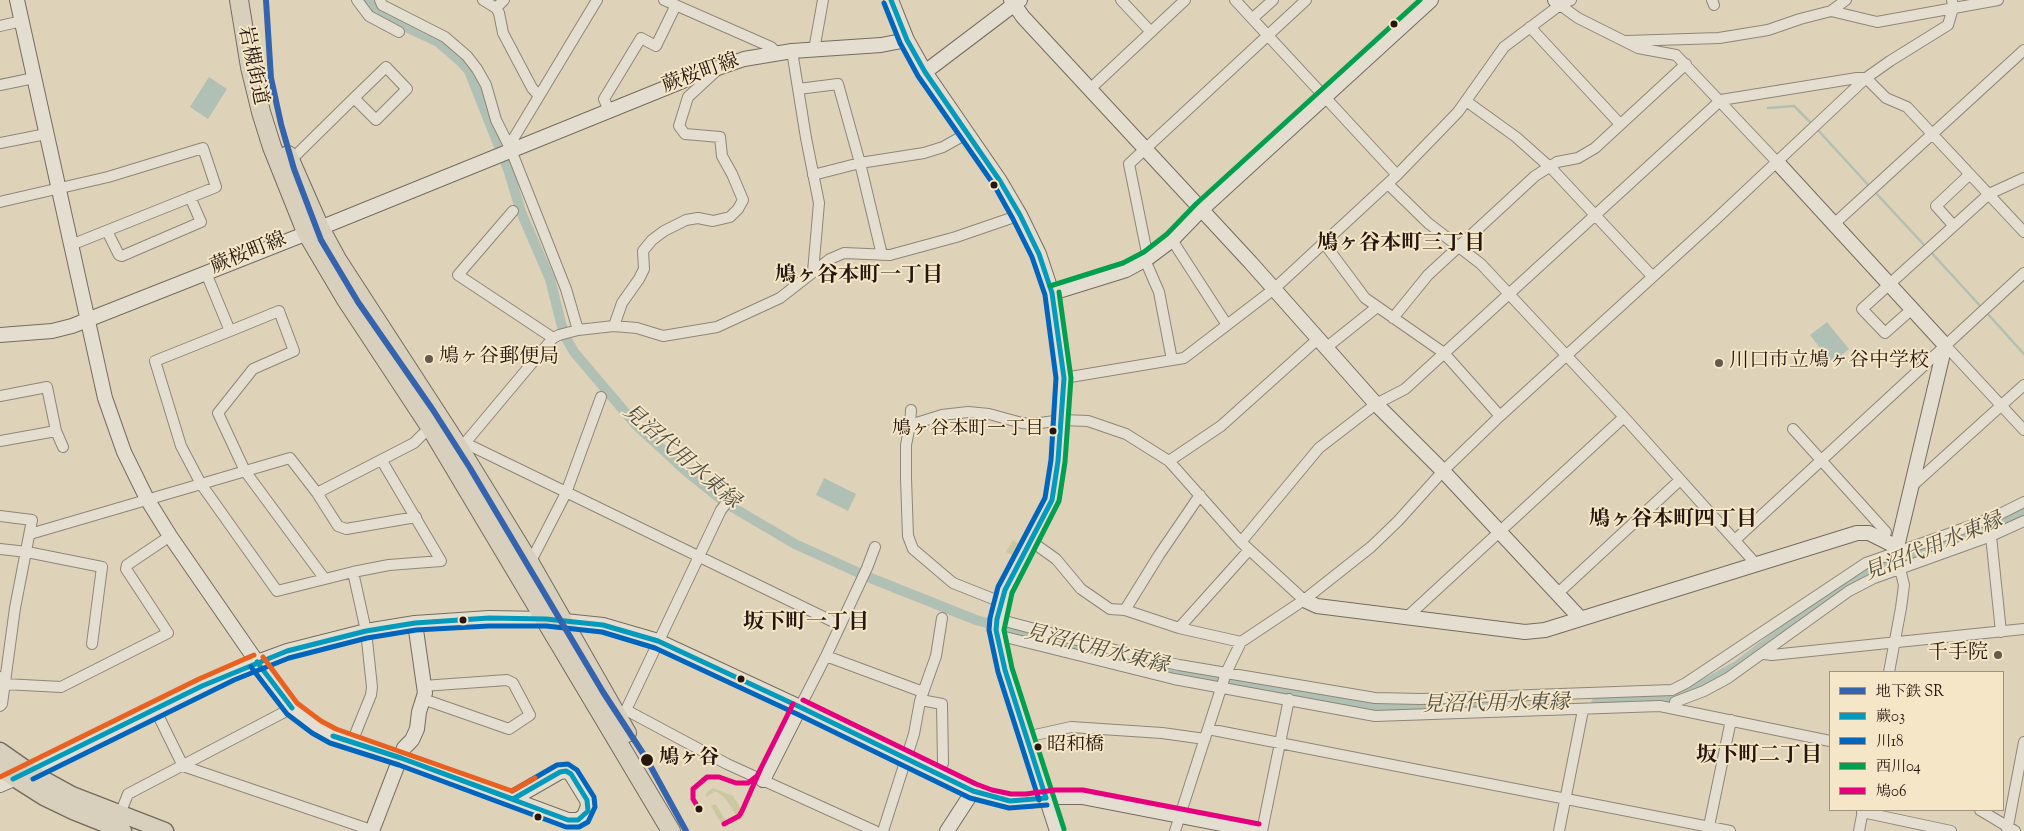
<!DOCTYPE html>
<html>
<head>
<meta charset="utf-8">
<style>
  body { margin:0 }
  #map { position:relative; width:2024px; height:831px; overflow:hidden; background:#ded2b8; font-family:"Sorts Mill Goudy","Noto Serif JP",serif }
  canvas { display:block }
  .legend { position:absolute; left:1829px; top:671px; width:175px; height:140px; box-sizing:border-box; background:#f4e6c6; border:1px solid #a1937d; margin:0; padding:6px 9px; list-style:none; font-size:15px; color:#251710 }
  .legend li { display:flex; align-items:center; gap:10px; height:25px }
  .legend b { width:25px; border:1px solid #a1937d }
</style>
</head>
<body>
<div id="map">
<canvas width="2024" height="831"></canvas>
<ul class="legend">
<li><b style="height:6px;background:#3564af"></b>地下鉄 SR</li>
<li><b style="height:6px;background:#049abb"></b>蕨03</li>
<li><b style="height:6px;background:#0065bd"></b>川18</li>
<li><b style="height:6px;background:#029f4e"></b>西川04</li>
<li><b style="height:6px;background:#e5007d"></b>鳩06</li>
</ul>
</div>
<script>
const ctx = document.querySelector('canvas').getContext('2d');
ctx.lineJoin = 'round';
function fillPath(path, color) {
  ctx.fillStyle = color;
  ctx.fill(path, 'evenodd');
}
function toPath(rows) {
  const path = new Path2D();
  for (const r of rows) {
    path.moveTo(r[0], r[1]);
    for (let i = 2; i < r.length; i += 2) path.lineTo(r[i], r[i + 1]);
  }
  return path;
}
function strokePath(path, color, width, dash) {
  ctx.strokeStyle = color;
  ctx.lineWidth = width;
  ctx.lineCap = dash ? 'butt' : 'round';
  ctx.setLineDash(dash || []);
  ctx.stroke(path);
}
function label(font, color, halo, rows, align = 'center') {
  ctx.font = font + ' "Sorts Mill Goudy","Noto Serif JP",serif';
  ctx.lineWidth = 4;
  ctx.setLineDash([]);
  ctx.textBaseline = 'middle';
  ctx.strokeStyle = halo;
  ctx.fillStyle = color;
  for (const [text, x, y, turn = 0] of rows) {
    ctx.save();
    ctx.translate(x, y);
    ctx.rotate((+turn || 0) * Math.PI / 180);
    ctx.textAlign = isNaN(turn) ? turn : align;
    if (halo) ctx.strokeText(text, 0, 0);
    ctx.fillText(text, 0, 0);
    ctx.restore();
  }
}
const green = toPath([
  [1013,540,1020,545,1014,556,1006,552],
  [713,788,733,796,744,814,743,818,739,820,726,799,717,792,714,792,706,797,706,793],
  [714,804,716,805,729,826,723,826,711,806]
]);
const water = toPath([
  [209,77,227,89,208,119,190,107],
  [1827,322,1849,349,1832,363,1810,335],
  [824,478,856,494,848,511,816,495]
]);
const stream = toPath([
  [1768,108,1794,106,1813,125],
  [1817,129,1871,188],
  [1875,192,1925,246],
  [1929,250,1983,309],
  [1987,313,2024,354]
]);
const canal = toPath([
  [367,0,372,7,383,16,438,42,460,61,469,71,509,172,521,212,550,279,561,323,566,338,574,352,636,425,686,471,727,504,795,544,868,577,976,620,1123,660,1253,687,1353,704,1401,708,1494,707],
  [1596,703,1663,699,1697,688,1738,665,1822,601,1858,579,1877,569,1989,529,2024,512]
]);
const street = toPath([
  [357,0,369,16,399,32],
  [380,0,382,5,445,37,467,56,477,69,486,85,496,120,511,150,566,289,578,330],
  [483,0,496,8],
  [504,0,496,8,499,13,503,33,532,88,539,96],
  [664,0,771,47,777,53],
  [1121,0,1151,32],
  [1235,0,1397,175],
  [1712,0,1714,5],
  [1560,5,1578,18,1638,48,1676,55,1777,162],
  [1831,11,1877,22,1998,0],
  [1253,18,1273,0],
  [0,26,22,21],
  [1530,27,1620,124],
  [1626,41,1719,38,1768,30,1800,19,1831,11,1846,0],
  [814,50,823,0],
  [792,51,806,138,819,203,813,272],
  [0,85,34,78],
  [798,89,838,84,860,163,882,255],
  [1090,89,1185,0],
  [1466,101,1516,137,1553,170,1652,276],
  [609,111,604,99,641,38,656,46,676,5],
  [0,143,46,134],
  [509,146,597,0],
  [290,161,354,98,386,67,407,89,376,120,354,98],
  [813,175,860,163,924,153,943,147,968,133],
  [1388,184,1428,223,1481,264,1624,417,1756,564],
  [0,202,108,177,203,148,216,187,71,245],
  [513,211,458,275,553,338],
  [1834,224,2024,50],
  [1953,225,1936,206,1970,174],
  [107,231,119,255,122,256,201,222,190,197],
  [1172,240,1227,325],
  [1324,243,1365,298,1444,353,1500,416],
  [1148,258,1129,164,1306,0],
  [1145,260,1159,292,1172,360],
  [206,273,230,331,279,311,294,351,253,369,218,413,245,471,324,578],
  [1912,309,1885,333,1862,309,1989,194,2024,178],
  [1393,318,1428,275,1535,176,1557,162,1578,158,1595,148,1686,64],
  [614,326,622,303,639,279,644,269,643,251,652,240,664,231,686,220,698,218,713,221,730,217,738,209,743,200,732,174,722,156,720,137,685,134,679,126,688,97,715,72],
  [230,331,155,361,181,446,201,484,277,591,353,572,389,565,441,561,382,461],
  [1945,345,2024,430],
  [1327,347,1377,307],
  [1064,378,1184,358,1274,289,1397,175,1458,112,1504,47,1560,5,1571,0],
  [0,396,47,387,56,431,63,447],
  [911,410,910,425,942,415,968,412,989,414,1022,423,1033,424,1062,420,1088,421,1126,434,1169,461,1241,542,1304,600],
  [910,425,906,445,906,478,908,536,913,549,953,583,1001,602],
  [1793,429,1886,532,1884,539],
  [0,441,56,431],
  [465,443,840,625],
  [460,449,553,338,559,335,578,330,614,326,637,328,663,336,717,327,780,298,830,259,844,253,890,255,956,237,1020,215],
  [1169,461,1221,426,1319,338],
  [1911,487,2024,385],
  [317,493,338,526,346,529,416,517],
  [0,516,32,520,15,608,2,704,0,706],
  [30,534,290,458,317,493,414,443,430,427],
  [1991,536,2001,632],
  [1735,540,2024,273],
  [1032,542,1056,559,1081,589,1110,609,1125,610,1179,628,1241,642],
  [1241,542,1319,448,1376,404,1405,389,1721,100,1857,78,1866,78,1886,98,1907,107,2024,232],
  [0,549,27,552,102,567,92,644],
  [530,563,566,493,601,397],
  [1557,594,1680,480],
  [1125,610,1159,555,1200,495],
  [1407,617,1624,417],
  [997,619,1134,655,1179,665,1375,698,1421,699,1672,690,1686,683,1866,563,1943,536,1994,517,2024,502],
  [1179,628,1249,550],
  [997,635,1174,679,1375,716,1660,706,1830,741],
  [1764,654,1772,655,2024,629],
  [826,656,923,692],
  [1889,672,1901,608,1904,585,1899,565],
  [0,677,4,684,61,687,168,633,126,569,127,565,170,536],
  [423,699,509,729,530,715,513,683,507,680,423,686],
  [921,700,942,704,943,763,938,774],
  [1675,702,1704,691,1728,678,1849,591,1874,578,1991,536,2024,521],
  [800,707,826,656,867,568,875,547],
  [155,709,183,766,374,831],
  [626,710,721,510,731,497],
  [617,715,626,710,727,764,875,831],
  [1208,729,1730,831],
  [1026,737,1071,727,1162,733,1205,739],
  [352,742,371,695,372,687,366,631,353,572],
  [1980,810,2015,831],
  [1862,812,1951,831],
  [120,814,128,794,292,708],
  [883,831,914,734,920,701,936,656,942,618],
  [1175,831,1226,673,1241,642,1304,600,1371,547,1398,521,1443,471,1500,416,1715,220,1866,78,1890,61,1948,25,1953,8,1952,0],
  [1262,831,1289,699],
  [1559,831,1583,710],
  [1708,831,1731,720],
  [1859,831,1863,810],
  [2007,831,2024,742]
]);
const secondary = toPath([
  [17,0,105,398,124,452,147,499,170,536,257,662,292,708,304,718,333,736,401,758,568,820,578,820,584,816,588,806,587,800,571,774,566,771,560,772,513,799],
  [891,0,907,40,925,72,1000,181,1020,215,1039,254,1052,293,1064,378,1058,461,1052,500,1044,517,1005,590,997,619,996,630,1005,670,1057,831],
  [1011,0,1023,17,1251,263,1376,404,1443,471,1580,618],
  [1555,0,1560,5],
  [925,72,1020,0],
  [1777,162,1945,345,1897,547],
  [1052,293,1126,270,1148,258,1172,240,1201,210,1431,0],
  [0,335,52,331,72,326,320,228,695,76,744,59,792,51,881,45,907,40],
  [1304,600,1317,606,1525,632,1545,630,1857,533,1869,533,1897,547,1896,556],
  [763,780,800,707],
  [0,785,30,772,202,686,257,662,287,651,366,631,415,623,489,618,546,619,603,625,658,641,800,707,973,791,990,797,1010,801,1027,801,1056,797,1082,797,1258,831],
  [372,831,404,748,412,740,417,729,419,712,425,693,415,623],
  [947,831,973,791]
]);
const primary = toPath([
  [0,751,30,772,72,795,165,831],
  [0,769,44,797,73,811,123,831]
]);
const highway = toPath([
  [239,0,250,67,261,112,272,147,306,232,345,298,430,427,671,831],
  [288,155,320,228,338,261,460,449,530,563,627,733]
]);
const bus1 = toPath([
  [891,0,907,40,925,72,1000,181,1020,215,1039,254,1052,293,1064,378,1058,461,1052,500,1005,590,997,619,996,630,1005,670,1046,798],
  [257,662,292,708,276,687,257,662],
  [333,736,401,758],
  [333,736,401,758],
  [401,758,513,799,560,772,566,771,571,774,587,800,588,811,578,820,568,820,401,758],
  [13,779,202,686,287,651,366,631,415,623,489,618,546,619,603,625,658,641,800,707,973,791,1010,801,1046,798]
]);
const bus2 = toPath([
  [884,3,900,43,918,76,994,185,1013,219,1032,257,1045,295,1056,378,1051,460,1045,498,998,587,990,618,989,630,998,672,1039,800],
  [251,667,287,714,312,733,330,743,399,765,566,827,579,827,588,822,595,807,594,797,577,770,568,764,557,765,512,791],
  [33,779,234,680,289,658,367,638,416,630,489,626,546,626,602,632,655,648,797,714,970,798,1009,808,1047,805]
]);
const bus3 = toPath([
  [1050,286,1123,263,1144,252,1167,234,1196,204,1420,0],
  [1059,292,1071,378,1065,462,1059,501,1012,593,1004,630,1012,668,1064,829]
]);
const bus4 = toPath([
  [803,700,976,784,992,790,1011,794,1026,794,1055,790,1083,790,1259,824],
  [699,809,693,799,693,789,707,777,719,777,736,783,748,783,757,776,793,704],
  [724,824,739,816,742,811,761,768]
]);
const bus5 = toPath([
  [263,657,297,703,321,721,336,729,512,791,535,778],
  [0,777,199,679,254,655]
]);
const metro1 = toPath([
  [266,0,271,78,281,124,294,169,321,240,358,302,433,410,470,468,603,692,646,758,686,831]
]);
const markers = [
  [1394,24,4.5,"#251710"],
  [994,185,4.5,"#251710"],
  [429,359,5,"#66584b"],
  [1719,363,5,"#66584b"],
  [1053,431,4.5,"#251710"],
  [463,620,4.5,"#251710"],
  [1998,655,5,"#66584b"],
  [741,679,4.5,"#251710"],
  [1038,747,4.5,"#251710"],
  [647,760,7,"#251710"],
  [699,809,4.5,"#251710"],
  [538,817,4.5,"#251710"]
];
const busNames = [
  ["鳩ヶ谷本町一丁目",1044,431],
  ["昭和橋",1047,747,"left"]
];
const streetNames = [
  ["岩槻街道",251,66,78],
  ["蕨桜町線",701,75,-20],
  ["蕨桜町線",249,255,-22]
];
const poiNames = [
  ["鳩ヶ谷郵便局",439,359],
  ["川口市立鳩ヶ谷中学校",1729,363],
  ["千手院",1988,655,"right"]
];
const stopNames = [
  ["鳩ヶ谷",659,760]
];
const neighbourhoodNames = [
  ["鳩ヶ谷本町三丁目",1401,245],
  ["鳩ヶ谷本町一丁目",859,277],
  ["鳩ヶ谷本町四丁目",1673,521],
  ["坂下町一丁目",806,624],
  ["坂下町二丁目",1759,757]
];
const waterNames = [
  ["見沼代用水東縁",680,458,41],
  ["見沼代用水東縁",1934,549,-22],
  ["見沼代用水東縁",1096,651,14],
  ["見沼代用水東縁",1496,706,-1]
];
fillPath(green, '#cac89e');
fillPath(water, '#b1c0b4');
strokePath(stream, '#b1c0b4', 2.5);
strokePath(canal, '#b1c0b4', 10);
strokePath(street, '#8e8677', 12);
strokePath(secondary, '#746c5f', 16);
strokePath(primary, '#746c5f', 19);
strokePath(highway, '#746c5f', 20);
strokePath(street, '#e4ded1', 10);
strokePath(secondary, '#e4ded1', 14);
strokePath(primary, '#d8cfbc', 16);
strokePath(highway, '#d8cfbc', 18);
strokePath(bus1, '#049abb', 5);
strokePath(bus2, '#0065bd', 5);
strokePath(bus3, '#029f4e', 5);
strokePath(bus4, '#e5007d', 5);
strokePath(bus5, '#e86121', 5);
strokePath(metro1, '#3564af', 6);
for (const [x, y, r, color] of markers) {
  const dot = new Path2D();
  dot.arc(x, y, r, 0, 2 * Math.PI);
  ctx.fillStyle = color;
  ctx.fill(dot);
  strokePath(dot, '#f4e6c6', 2);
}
label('19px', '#251710', '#f4e6c6', busNames, 'right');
label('20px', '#251710', '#f4e6c6', streetNames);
label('20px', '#251710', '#f4e6c6', poiNames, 'left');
label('bold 20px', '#251710', '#f4e6c6', stopNames, 'left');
label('bold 21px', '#251710', '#f4e6c6', neighbourhoodNames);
label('italic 21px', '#4f4f49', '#f4e6c6', waterNames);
</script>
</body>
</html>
